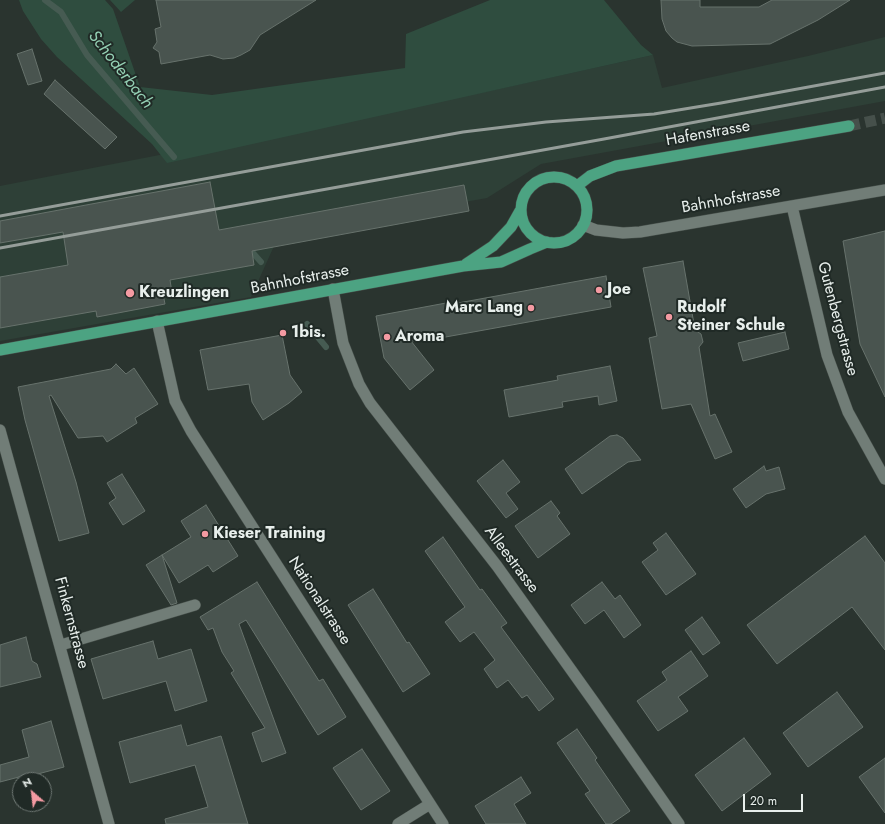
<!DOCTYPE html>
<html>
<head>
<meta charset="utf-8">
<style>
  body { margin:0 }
  #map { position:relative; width:885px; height:824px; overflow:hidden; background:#2a342f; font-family:Jost,sans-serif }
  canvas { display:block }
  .north { position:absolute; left:12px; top:772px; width:40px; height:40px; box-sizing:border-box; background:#202a26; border:1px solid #707975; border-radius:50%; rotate:332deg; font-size:11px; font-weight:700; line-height:16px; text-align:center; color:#e8efec }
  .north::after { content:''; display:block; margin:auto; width:14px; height:18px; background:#f49aa2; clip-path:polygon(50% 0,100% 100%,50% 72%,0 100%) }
  .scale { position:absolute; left:743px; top:794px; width:60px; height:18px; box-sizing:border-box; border:2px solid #e8efec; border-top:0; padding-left:5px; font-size:12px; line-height:14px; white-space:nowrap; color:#e8efec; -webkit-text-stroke:3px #202a26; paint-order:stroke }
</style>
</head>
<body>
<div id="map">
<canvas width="885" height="824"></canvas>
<div class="north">N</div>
<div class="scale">20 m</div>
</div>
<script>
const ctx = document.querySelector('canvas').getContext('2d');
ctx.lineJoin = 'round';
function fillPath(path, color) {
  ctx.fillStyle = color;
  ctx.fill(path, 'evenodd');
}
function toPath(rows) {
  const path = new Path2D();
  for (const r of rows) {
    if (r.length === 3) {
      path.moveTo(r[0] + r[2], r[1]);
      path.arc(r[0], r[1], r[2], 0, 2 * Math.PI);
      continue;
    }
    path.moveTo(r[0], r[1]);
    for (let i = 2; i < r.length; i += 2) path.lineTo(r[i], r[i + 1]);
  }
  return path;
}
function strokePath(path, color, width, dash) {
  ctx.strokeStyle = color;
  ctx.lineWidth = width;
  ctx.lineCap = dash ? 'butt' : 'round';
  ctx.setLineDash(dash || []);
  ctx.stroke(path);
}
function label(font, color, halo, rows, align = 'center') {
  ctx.font = font + ' Jost,sans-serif';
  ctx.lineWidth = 4;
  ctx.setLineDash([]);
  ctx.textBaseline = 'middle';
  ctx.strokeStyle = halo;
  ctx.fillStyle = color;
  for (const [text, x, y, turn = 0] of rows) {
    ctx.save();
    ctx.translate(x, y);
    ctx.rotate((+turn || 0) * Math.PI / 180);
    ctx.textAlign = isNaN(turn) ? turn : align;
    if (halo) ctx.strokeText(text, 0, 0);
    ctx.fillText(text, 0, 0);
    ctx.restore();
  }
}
const built = toPath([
  [885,37,885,101,541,164,487,198,279,235,251,297,0,341,0,186,494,90,653,55,662,88,808,56]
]);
const green = toPath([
  [19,0,105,0,113,9,140,87,212,95,405,68,406,34,490,0,604,0,641,45,653,55,167,163,152,144,57,57,41,39,23,11],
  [110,0,135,0,121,12]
]);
const stream = toPath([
  [45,0,61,12,87,55,174,157],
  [253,253,261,262],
  [307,324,326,347]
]);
const building = toPath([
  [156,0,316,0,260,35,250,50,241,55,234,58,223,59,210,55,161,64,159,52,153,48,157,42,155,29,161,27,156,0],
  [661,0,700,0,700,7,759,7,772,0,850,0,818,20,770,44,692,46,677,42,672,38,666,31,662,19,661,0],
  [32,49,42,81,28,85,17,54,32,49],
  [55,80,117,137,105,149,44,94,55,80],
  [210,182,219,230,464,185,469,211,252,251,254,265,170,280,172,293,163,294,165,304,97,317,96,311,0,328,0,277,68,265,63,232,0,243,0,221,210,182],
  [885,231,885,397,860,344,843,241,885,231],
  [683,261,695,330,701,334,703,342,699,347,710,416,715,414,732,452,715,459,691,404,662,409,649,338,657,336,643,268,683,261],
  [606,276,611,307,429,340,411,341,434,370,410,390,384,358,376,316,446,303,447,305,606,276],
  [785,332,789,349,743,361,738,343,785,332],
  [282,335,290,375,302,392,289,403,263,420,252,402,249,384,208,390,200,350,282,335],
  [116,364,126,374,134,368,158,404,135,418,137,423,107,442,103,436,78,438,51,395,49,396,76,482,89,533,59,541,25,420,18,387,111,369,116,364],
  [610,366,617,401,599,405,598,396,562,402,563,407,509,417,504,390,558,380,557,376,610,366],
  [617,435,623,438,641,460,628,462,582,494,565,469,610,436,617,435],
  [503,460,520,482,506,493,518,509,506,518,477,481,503,460],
  [764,466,766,471,779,467,785,489,766,494,746,508,733,489,764,466],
  [122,474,145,511,123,525,109,503,116,498,107,483,122,474],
  [551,501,560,513,557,516,570,534,538,558,515,526,551,501],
  [206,505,238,556,213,572,208,565,179,583,162,555,191,537,181,521,206,505],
  [666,533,696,574,666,595,642,562,658,550,653,543,666,533],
  [865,536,885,563,885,650,852,607,777,664,747,625,865,536],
  [443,537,480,590,482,589,507,623,501,627,554,699,539,711,527,695,522,698,508,680,497,688,484,669,495,660,474,632,460,642,445,622,465,607,425,551,443,537],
  [162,555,177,603,171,605,146,565,162,555],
  [257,582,319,681,323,679,346,717,318,735,246,620,239,624,286,753,262,762,252,733,265,728,231,673,234,671,222,652,213,628,208,630,200,617,257,582],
  [602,582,615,599,620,595,641,625,624,638,604,610,585,624,571,605,602,582],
  [373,589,407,643,409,642,430,674,403,692,348,605,373,589],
  [702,617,720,643,703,655,685,630,702,617],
  [26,637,32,661,37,664,41,677,0,687,0,645,26,637],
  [153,641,158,659,191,649,207,701,175,711,166,681,103,699,91,659,153,641],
  [691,651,708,676,678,697,688,711,658,731,637,701,667,680,662,672,691,651],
  [837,692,863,727,808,767,783,733,837,692],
  [51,721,64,767,34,775,34,773,0,782,0,765,29,757,22,730,51,721],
  [181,725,187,746,221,736,248,824,166,824,165,819,208,807,195,765,130,783,119,742,181,725],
  [577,729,597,758,595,760,630,811,611,824,606,824,585,794,590,791,557,743,577,729],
  [744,738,771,774,722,811,695,775,744,738],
  [362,749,390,791,361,810,333,768,362,749],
  [885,758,885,813,859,777,885,758],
  [521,777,531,793,514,804,526,824,486,824,475,806,521,777]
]);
const primaryTunnel = toPath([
  [849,126,885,118]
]);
const minor = toPath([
  [792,206,827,355,848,412,885,479],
  [583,225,596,230,623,233,640,232,885,190],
  [333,289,343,343,359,384,370,403,497,566,594,702,679,824],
  [157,321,175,401,191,431,443,824],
  [0,430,109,824],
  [61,645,195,605],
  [398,824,430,804]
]);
const primary = toPath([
  [554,210,33],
  [577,186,590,176,616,166,849,126],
  [466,264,493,246,511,227,520,211],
  [0,350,463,266,501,262,530,249,547,242]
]);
const rail = toPath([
  [0,216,463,132,546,122,654,114,721,103,885,73],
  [0,248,604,139,885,87]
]);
const markers = [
  [599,290,4,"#f49aa2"],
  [130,293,5,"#f49aa2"],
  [531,308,4,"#f49aa2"],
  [669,317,4,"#f49aa2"],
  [283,333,4,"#f49aa2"],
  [387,337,4,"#f49aa2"],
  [205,534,4,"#f49aa2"]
];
const streetNames = [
  ["Hafenstrasse",708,134,-10],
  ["Bahnhofstrasse",731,200,-10],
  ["Bahnhofstrasse",300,280,-11],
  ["Gutenbergstrasse",837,319,75],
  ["Alleestrasse",511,560,53],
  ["Nationalstrasse",319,601,57],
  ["Finkernstrasse",71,623,75]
];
const poiNames = [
  ["Joe",607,290],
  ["Kreuzlingen",139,293],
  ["Marc Lang",523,308,"right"],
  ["Rudolf",677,308],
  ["Steiner Schule",677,326],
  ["1bis.",291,333],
  ["Aroma",395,337],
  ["Kieser Training",213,534]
];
const waterNames = [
  ["Schoderbach",120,70,52]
];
fillPath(built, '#2e4037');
fillPath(green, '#2f4d3f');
strokePath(stream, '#465b52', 6);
fillPath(building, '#49544f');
strokePath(building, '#67726c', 1);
strokePath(primaryTunnel, '#46504b', 11, [11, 5.5]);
strokePath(minor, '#464f4a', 12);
strokePath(primary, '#464f4a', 12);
strokePath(minor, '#717d77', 11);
strokePath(primary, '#4ca382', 11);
strokePath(rail, '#959d99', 3);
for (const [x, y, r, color] of markers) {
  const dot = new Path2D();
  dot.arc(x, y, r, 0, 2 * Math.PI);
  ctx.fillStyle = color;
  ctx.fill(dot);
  strokePath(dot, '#202a26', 1.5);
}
label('16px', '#e8efec', '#202a26', streetNames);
label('bold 16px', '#e8efec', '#202a26', poiNames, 'left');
label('italic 17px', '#94d0b4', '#202a26', waterNames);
</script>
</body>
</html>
